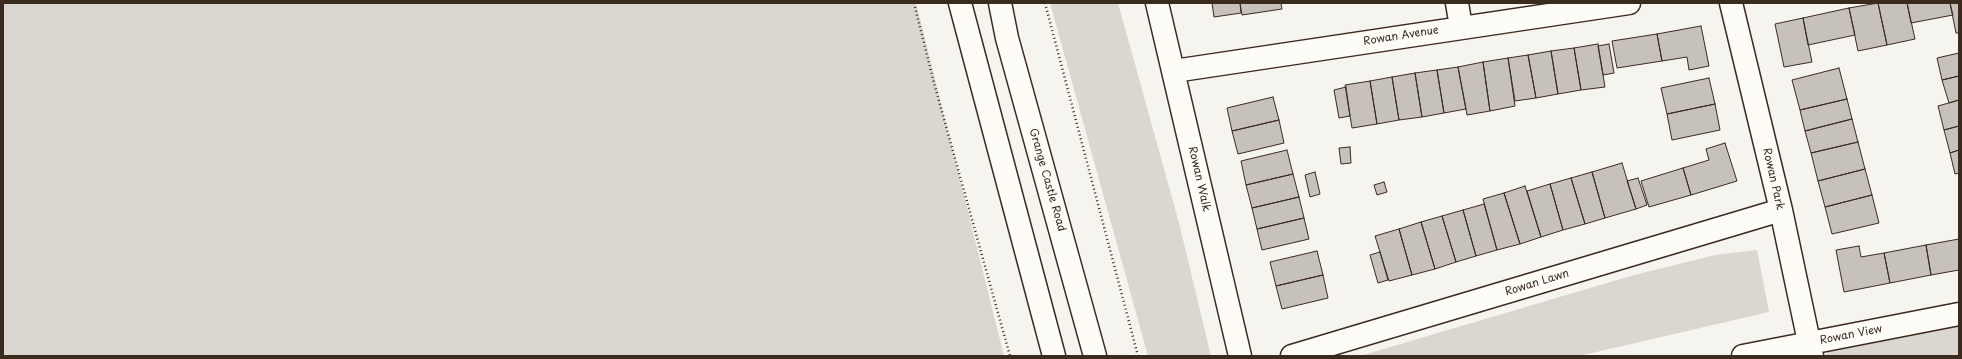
<!DOCTYPE html>
<html>
<head>
<meta charset="utf-8">
<style>
  body { margin:0 }
  #map { position:relative; width:1962px; height:359px; overflow:hidden; background:#f5f4ee; font-family:"Playpen Sans",sans-serif }
  canvas { display:block }
  .frame { position:absolute; inset:0; border:4px solid #3b2a1e; pointer-events:none }
</style>
</head>
<body>
<div id="map">
<canvas width="1962" height="359"></canvas>
<div class="frame"></div>
</div>
<script>
const ctx = document.querySelector('canvas').getContext('2d');
ctx.lineJoin = 'round';
function fillPath(path, color) {
  ctx.fillStyle = color;
  ctx.fill(path, 'evenodd');
}
function toPath(rows) {
  const path = new Path2D();
  for (const r of rows) {
    path.moveTo(r[0], r[1]);
    for (let i = 2; i < r.length; i += 2) path.lineTo(r[i], r[i + 1]);
  }
  return path;
}
function strokePath(path, color, width, dash) {
  ctx.strokeStyle = color;
  ctx.lineWidth = width;
  ctx.lineCap = dash ? 'butt' : 'round';
  ctx.setLineDash(dash || []);
  ctx.stroke(path);
}
function label(font, color, halo, rows, align = 'center') {
  ctx.font = font + ' "Playpen Sans",sans-serif';
  ctx.lineWidth = 4;
  ctx.setLineDash([]);
  ctx.textBaseline = 'middle';
  ctx.strokeStyle = halo;
  ctx.fillStyle = color;
  for (const [text, x, y, turn = 0] of rows) {
    ctx.save();
    ctx.translate(x, y);
    ctx.rotate((+turn || 0) * Math.PI / 180);
    ctx.textAlign = isNaN(turn) ? turn : align;
    if (halo) ctx.strokeText(text, 0, 0);
    ctx.fillText(text, 0, 0);
    ctx.restore();
  }
}
const green = toPath([
  [3,3,916,3,1004,356,3,356],
  [1050,3,1118,3,1179,223,1211,356,1148,356],
  [1757,250,1769,312,1579,356,1360,356,1634,275,1715,255],
  [1959,324,1959,356,1825,356,1831,348]
]);
const building = toPath([
  [1212,3,1240,3,1241,13,1214,17,1212,3],
  [1240,3,1281,3,1282,9,1242,15,1240,3],
  [1878,3,1887,45,1858,51,1849,8,1878,3],
  [1878,3,1907,3,1915,39,1887,45,1878,3],
  [1907,3,1950,3,1953,15,1911,23,1907,3],
  [1950,3,1959,3,1959,33,1956,33,1950,3],
  [1849,8,1855,35,1808,45,1803,18,1849,8],
  [1803,18,1812,62,1784,67,1775,24,1803,18],
  [1701,26,1709,66,1689,70,1687,57,1662,61,1657,34,1701,26],
  [1657,34,1662,61,1617,68,1612,41,1657,34],
  [1598,44,1605,87,1581,90,1574,48,1598,44],
  [1609,44,1614,73,1603,75,1598,46,1609,44],
  [1574,48,1581,90,1558,94,1551,51,1574,48],
  [1551,51,1558,94,1536,98,1528,55,1551,51],
  [1959,53,1959,76,1942,80,1937,58,1959,53],
  [1528,55,1536,98,1515,101,1508,58,1528,55],
  [1508,58,1515,106,1490,111,1483,62,1508,58],
  [1483,62,1490,111,1467,115,1458,67,1483,62],
  [1458,67,1466,109,1444,113,1437,70,1458,67],
  [1839,68,1847,99,1800,110,1792,80,1839,68],
  [1437,70,1444,113,1422,117,1415,73,1437,70],
  [1415,73,1422,117,1399,120,1392,77,1415,73],
  [1959,76,1959,100,1949,103,1942,80,1959,76],
  [1392,77,1399,120,1377,124,1370,81,1392,77],
  [1709,78,1715,104,1667,114,1661,88,1709,78],
  [1370,81,1377,124,1352,128,1345,85,1370,81],
  [1346,87,1350,116,1339,118,1334,90,1346,87],
  [1273,97,1279,120,1232,131,1227,108,1273,97],
  [1847,99,1852,119,1805,131,1800,110,1847,99],
  [1959,100,1959,126,1944,130,1938,106,1959,100],
  [1715,104,1720,130,1672,140,1667,114,1715,104],
  [1852,119,1858,142,1811,153,1805,131,1852,119],
  [1279,120,1284,143,1238,154,1232,131,1279,120],
  [1959,126,1959,150,1950,153,1944,130,1959,126],
  [1858,142,1865,169,1818,181,1811,153,1858,142],
  [1725,143,1737,181,1691,195,1683,168,1709,160,1706,149,1725,143],
  [1350,147,1351,163,1341,164,1339,148,1350,147],
  [1287,150,1293,174,1246,185,1241,161,1287,150],
  [1959,150,1959,173,1955,174,1950,153,1959,150],
  [1622,163,1636,209,1605,218,1592,172,1622,163],
  [1683,168,1691,195,1649,207,1641,181,1683,168],
  [1865,169,1872,195,1825,207,1818,181,1865,169],
  [1315,172,1320,194,1310,197,1305,175,1315,172],
  [1592,172,1605,218,1585,224,1571,178,1592,172],
  [1293,174,1299,197,1252,208,1246,185,1293,174],
  [1571,178,1585,224,1563,230,1550,184,1571,178],
  [1638,178,1647,205,1636,209,1627,181,1638,178],
  [1384,182,1387,192,1377,195,1374,185,1384,182],
  [1550,184,1563,230,1541,237,1527,191,1550,184],
  [1525,186,1541,237,1520,244,1504,193,1525,186],
  [1504,193,1520,244,1497,250,1483,199,1504,193],
  [1872,195,1879,223,1832,234,1825,207,1872,195],
  [1299,197,1304,218,1257,229,1252,208,1299,197],
  [1484,204,1497,250,1476,256,1463,210,1484,204],
  [1463,210,1476,256,1456,262,1442,216,1463,210],
  [1442,216,1456,262,1435,269,1421,222,1442,216],
  [1304,218,1309,239,1262,250,1257,229,1304,218],
  [1421,222,1435,269,1412,275,1399,229,1421,222],
  [1399,229,1412,275,1389,281,1375,236,1399,229],
  [1959,239,1959,270,1931,275,1926,245,1959,239],
  [1926,245,1931,275,1890,283,1884,253,1926,245],
  [1859,246,1861,257,1884,253,1890,283,1844,292,1836,250,1859,246],
  [1317,251,1323,275,1276,286,1270,262,1317,251],
  [1380,252,1388,280,1378,283,1370,255,1380,252],
  [1323,275,1328,298,1282,309,1276,286,1323,275]
]);
const path = toPath([
  [914,3,934,83,1010,356],
  [1045,3,1138,356]
]);
const street = toPath([
  [1157,3,1240,356],
  [1457,3,1461,27],
  [1731,3,1781,210,1812,356],
  [1174,71,1629,3],
  [1292,356,1781,210],
  [1743,356,1959,314]
]);
const secondary = toPath([
  [960,3,1054,356],
  [1000,3,1007,38,1095,356]
]);
const streetNames = [
  ["Rowan Avenue",1401,36,-9],
  ["Rowan Walk",1199,179,77],
  ["Rowan Park",1773,179,77],
  ["Grange Castle Road",1047,180,74],
  ["Rowan Lawn",1537,283,-17],
  ["Rowan View",1851,335,-11]
];
fillPath(green, '#dad6d0');
fillPath(building, '#c7c1bb');
strokePath(building, '#3b2a1e', 1);
strokePath(street, '#3b2a1e', 25);
strokePath(secondary, '#3b2a1e', 25);
strokePath(path, '#3b2a1e', 2.5, [1, 3]);
strokePath(street, '#fdfcf7', 22);
strokePath(secondary, '#fdfcf7', 22);
label('11px', '#3b2a1e', '#fdfcf7', streetNames);
</script>
</body>
</html>
